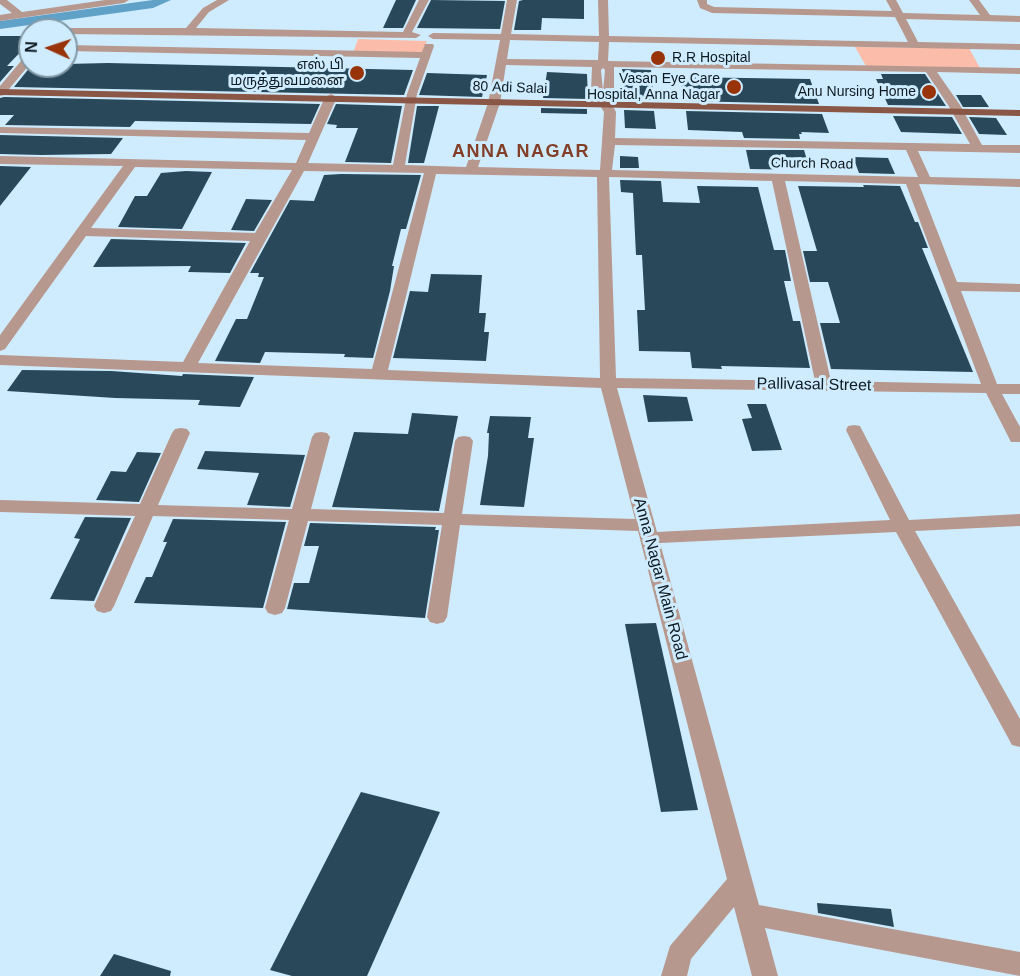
<!DOCTYPE html>
<html>
<head>
<meta charset="utf-8">
<style>
  body { margin:0 }
  #map { position:relative; width:1020px; height:976px; overflow:hidden; background:#cfecfe; font-family:Arial,sans-serif }
  canvas { display:block }
  .north { position:absolute; left:18px; top:18px; width:60px; height:60px; box-sizing:border-box; background:#cfecfe; border:2px solid #8298a6; border-radius:50%; rotate:273deg; font-size:16px; font-weight:700; line-height:24px; text-align:center; color:#0e1b23 }
  .north::after { content:''; display:block; margin:auto; width:21px; height:27px; background:#993309; clip-path:polygon(50% 0,100% 100%,50% 72%,0 100%) }
</style>
</head>
<body>
<div id="map">
<canvas width="1020" height="976"></canvas>
<div class="north">N</div>
</div>
<script>
const ctx = document.querySelector('canvas').getContext('2d');
ctx.lineJoin = 'round';
function fillPath(path, color) {
  ctx.fillStyle = color;
  ctx.fill(path, 'evenodd');
}
function toPath(rows) {
  const path = new Path2D();
  for (const r of rows) {
    path.moveTo(r[0], r[1]);
    for (let i = 2; i < r.length; i += 2) path.lineTo(r[i], r[i + 1]);
  }
  return path;
}
function strokePath(path, color, width, dash) {
  ctx.strokeStyle = color;
  ctx.lineWidth = width;
  ctx.lineCap = dash ? 'butt' : 'round';
  ctx.setLineDash(dash || []);
  ctx.stroke(path);
}
function label(font, color, halo, rows, align = 'center') {
  ctx.font = font + ' Arial,"Noto Sans Tamil",sans-serif';
  ctx.lineWidth = 6;
  ctx.setLineDash([]);
  ctx.textBaseline = 'middle';
  ctx.strokeStyle = halo;
  ctx.fillStyle = color;
  for (const [text, x, y, turn = 0] of rows) {
    ctx.save();
    ctx.translate(x, y);
    ctx.rotate((+turn || 0) * Math.PI / 180);
    ctx.textAlign = isNaN(turn) ? turn : align;
    if (halo) ctx.strokeText(text, 0, 0);
    ctx.fillText(text, 0, 0);
    ctx.restore();
  }
}
const green = toPath([
  [358,39,427,41,420,57,352,56],
  [855,47,969,48,980,68,866,66]
]);
const canal = toPath([
  [171,0,153,8,0,29,0,21,153,0,171,0]
]);
const building = toPath([
  [396,0,416,0,403,28,383,28],
  [431,0,505,1,500,29,417,28],
  [523,0,584,0,584,19,542,18,541,30,514,30,519,1],
  [0,36,30,36,30,42,7,66,14,66,0,82],
  [66,64,108,63,413,70,404,95,14,87,31,66,66,66],
  [622,69,651,70,654,100,624,100],
  [547,72,587,74,588,99,543,98],
  [427,73,487,75,482,97,419,95],
  [881,74,925,74,946,106,888,105,876,79,883,79],
  [680,77,810,79,819,104,684,101],
  [956,95,981,95,989,107,963,107],
  [0,98,4,97,320,104,311,124,135,121,130,127,5,125,14,115,0,115],
  [336,104,402,106,391,163,345,162,358,128,336,128,337,125,327,124],
  [417,106,439,106,424,163,408,163],
  [541,108,587,109,587,114,541,113],
  [624,110,654,111,656,129,625,128],
  [686,111,822,114,829,133,801,132,802,134,799,134,800,139,744,138,742,132,688,130],
  [893,116,952,117,962,134,901,132],
  [969,117,996,118,1007,135,979,134],
  [0,135,123,138,111,154,41,155,0,154],
  [746,150,804,150,810,170,750,169],
  [620,156,638,157,639,168,620,168],
  [853,157,888,158,895,174,859,173],
  [0,166,31,167,0,206],
  [186,171,212,172,182,229,118,227,135,196,147,196,161,173],
  [341,174,421,175,406,229,401,229,392,266,394,266,390,291,373,358,344,357,345,354,265,352,260,363,215,361,236,319,247,319,264,277,258,277,259,273,250,273,290,200,314,201,324,175],
  [620,180,661,181,663,202,700,203,697,186,758,187,774,250,785,250,791,281,784,281,793,321,800,321,810,368,721,366,722,369,692,368,690,352,639,351,637,310,645,310,642,255,636,255,633,193,621,192],
  [863,185,900,186,915,222,918,222,928,248,922,248,973,372,831,369,820,323,840,323,828,282,810,282,803,251,817,251,798,186,864,187],
  [246,199,272,200,254,231,231,230],
  [111,239,246,243,230,273,188,272,191,266,93,267],
  [431,274,482,275,479,313,486,313,484,332,489,332,486,361,393,358,410,291,428,292],
  [22,370,111,371,182,376,183,374,254,377,240,407,198,405,200,400,115,398,7,391],
  [643,395,687,397,693,421,648,422],
  [747,404,766,404,782,450,752,451,742,419,752,418],
  [412,413,458,416,439,511,332,507,354,432,408,434],
  [490,416,531,417,528,438,534,438,524,507,480,505,488,456,489,433,487,433],
  [205,451,305,455,290,507,247,505,259,473,197,469],
  [137,452,161,453,139,502,96,500,111,471,126,472],
  [85,517,131,518,94,601,50,599,80,539,74,538],
  [173,519,286,522,263,608,134,603,146,577,152,577,167,542,163,542],
  [310,523,436,527,435,530,439,530,425,618,287,609,294,583,309,583,319,546,304,546],
  [656,623,698,810,661,812,625,624],
  [361,792,440,812,367,976,292,976,270,970],
  [817,903,891,909,894,927,818,913],
  [114,954,171,971,170,976,100,976]
]);
const minor = toPath([
  [0,0,7,0,22,12,105,0,129,0,124,3,0,21,0,15,12,13,0,4,0,0],
  [217,0,229,0,209,12,196,28,403,32,419,0,429,0,412,32,421,35,416,38,66,34,66,30,62,30,66,28,186,28,203,8,217,0],
  [507,0,517,0,511,34,599,36,598,0,608,0,609,36,908,42,895,17,712,13,700,8,697,0,707,0,707,4,714,7,892,11,886,0,896,0,903,13,980,15,969,0,979,0,990,15,1020,16,1020,22,906,19,918,42,1020,44,1020,50,609,42,608,61,1020,68,1020,74,937,72,960,105,982,145,1020,145,1020,153,918,151,930,177,1020,179,1020,187,919,184,957,282,1020,284,1020,292,961,291,997,384,1020,384,1020,394,1002,394,1020,427,1020,442,1011,442,986,393,617,388,657,532,890,520,846,430,848,426,854,425,860,426,862,430,909,520,1020,514,1020,526,915,531,1020,719,1020,747,1012,745,896,532,660,543,759,905,1020,952,1020,976,765,928,778,976,752,976,734,907,691,959,687,976,661,976,670,946,727,879,638,531,460,525,447,617,444,622,437,624,430,622,427,617,442,525,308,521,285,608,282,613,275,615,268,613,265,608,289,520,153,516,114,606,111,611,104,613,97,611,94,606,135,516,0,512,0,500,140,504,172,433,175,429,181,428,187,429,190,433,158,505,292,509,312,437,315,433,321,432,327,433,330,437,311,509,444,513,455,441,458,437,464,436,470,437,473,441,462,514,635,519,601,388,0,365,0,355,183,362,250,241,86,236,5,349,0,351,0,335,123,166,0,164,0,156,296,163,306,140,0,133,0,127,309,133,325,97,331,94,337,97,308,163,393,165,407,94,420,58,66,51,66,45,422,52,425,44,433,44,434,46,417,94,405,165,466,167,488,103,500,40,433,39,428,36,433,33,501,34,507,0],
  [510,40,599,42,598,60,507,59,510,40],
  [506,65,592,67,591,91,604,112,600,170,478,167,500,103,506,65],
  [614,67,926,72,948,105,970,144,615,138,616,112,609,98,614,91,614,67],
  [603,68,605,70,603,91,601,70,603,68],
  [615,145,906,150,918,177,612,170,615,145],
  [135,167,292,170,255,233,91,228,135,167],
  [304,171,424,173,372,369,198,363,304,171],
  [436,174,597,177,600,378,388,370,436,174],
  [609,177,772,181,815,381,616,378,609,177],
  [785,181,906,184,981,384,831,381,785,181],
  [30,54,30,64,4,95,0,96,0,86,26,55,30,54]
]);
const major = toPath([
  [0,89,1020,110,1020,116,0,95,0,89]
]);
const markers = [
  [658,58,8,"#993309"],
  [357,73,8,"#993309"],
  [734,87,8,"#993309"],
  [929,92,8,"#993309"]
];
const farPoinames = [
  ["R.R Hospital",672,58,"left"],
  ["எஸ் பி",344,65],
  ["மருத்துவமனை",344,81],
  ["Vasan Eye Care",720,79],
  ["Hospital, Anna Nagar",720,95],
  ["Anu Nursing Home",916,92]
];
const farStreetnames = [
  ["80 Adi Salai",510,88,2],
  ["Church Road",812,164,1]
];
const streetNames = [
  ["Pallivasal Street",814,385,1],
  ["Anna Nagar Main Road",660,579,75]
];
const farDistrictnames = [
  ["ANNA NAGAR",521,152]
];
fillPath(green, '#fbbda9');
fillPath(canal, '#60a1c8');
fillPath(building, '#29485a');
fillPath(minor, '#b7988e');
fillPath(major, '#8a5645');
for (const [x, y, r, color] of markers) {
  const dot = new Path2D();
  dot.arc(x, y, r, 0, 2 * Math.PI);
  ctx.fillStyle = color;
  ctx.fill(dot);
  strokePath(dot, '#cfecfe', 2);
}
label('14px', '#0e1b23', '#cfecfe', farPoinames, 'right');
label('14px', '#0e1b23', '#cfecfe', farStreetnames);
label('16px', '#0e1b23', '#cfecfe', streetNames);
ctx.letterSpacing = '1.5px';
label('bold 18px', '#833f28', '#cfecfe', farDistrictnames);
ctx.letterSpacing = '0px';
</script>
</body>
</html>
